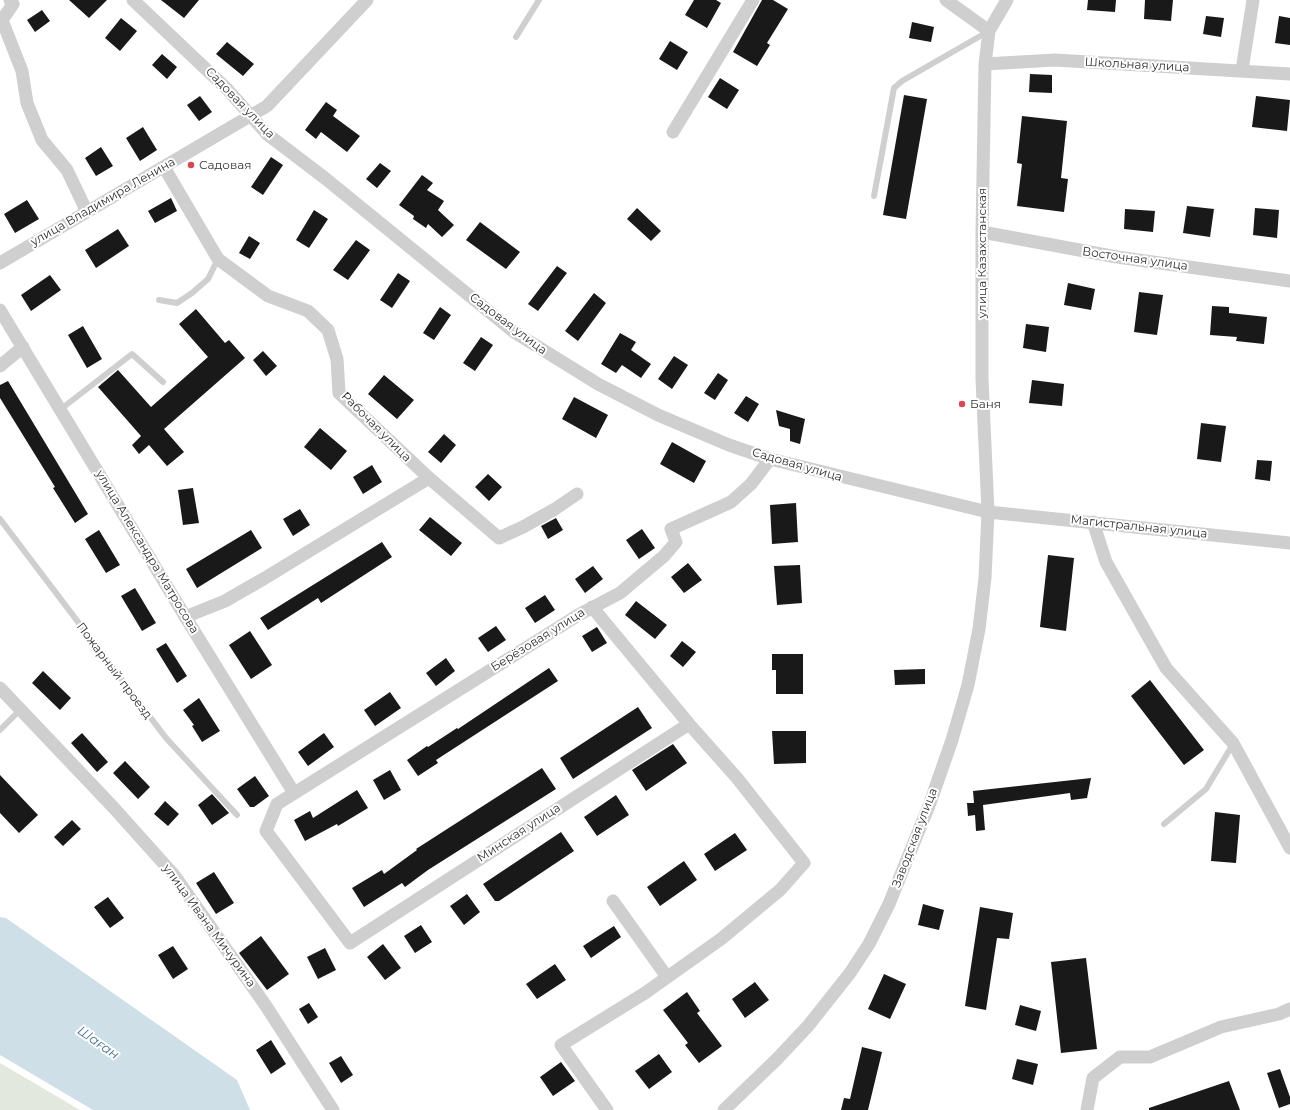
<!DOCTYPE html>
<html>
<head>
<meta charset="utf-8">
<style>
  body { margin:0 }
  canvas { display:block; background:#fff }
</style>
</head>
<body>
<canvas width="1290" height="1110"></canvas>
<script>
const ctx = document.querySelector('canvas').getContext('2d');
ctx.lineJoin = 'round';
function fillPath(path, color) {
  ctx.fillStyle = color;
  ctx.fill(path, 'evenodd');
}
function toPath(rows) {
  const path = new Path2D();
  for (const r of rows) {
    path.moveTo(r[0], r[1]);
    for (let i = 2; i < r.length; i += 2) path.lineTo(r[i], r[i + 1]);
  }
  return path;
}
function strokePath(path, color, width, dash) {
  ctx.strokeStyle = color;
  ctx.lineWidth = width;
  ctx.lineCap = dash ? 'butt' : 'round';
  ctx.setLineDash(dash || []);
  ctx.stroke(path);
}
function label(font, color, halo, rows, align = 'center') {
  ctx.font = font + ' Montserrat,sans-serif';
  ctx.lineWidth = 4;
  ctx.setLineDash([]);
  ctx.textBaseline = 'middle';
  ctx.strokeStyle = halo;
  ctx.fillStyle = color;
  for (const [text, x, y, turn = 0] of rows) {
    ctx.save();
    ctx.translate(x, y);
    ctx.rotate((+turn || 0) * Math.PI / 180);
    ctx.textAlign = isNaN(turn) ? turn : align;
    if (halo) ctx.strokeText(text, 0, 0);
    ctx.fillText(text, 0, 0);
    ctx.restore();
  }
}
const green = toPath([
  [0,1063,80,1110,0,1110]
]);
const water = toPath([
  [0,917,6,918,237,1080,250,1110,93,1110,0,1055]
]);
const building = toPath([
  [69,0,107,0,89,18],
  [161,0,199,0,184,18],
  [694,0,716,0,721,3,707,28,685,15],
  [762,0,773,0,788,9,767,43,770,45,757,66,733,52],
  [1088,0,1116,0,1115,12,1087,10],
  [1145,0,1173,0,1171,21,1144,19],
  [42,10,50,21,35,32,27,20],
  [1206,16,1224,18,1221,37,1203,34],
  [1279,16,1290,18,1290,45,1275,43],
  [121,18,137,31,120,51,105,38],
  [912,22,934,27,931,42,909,38],
  [670,41,688,52,677,70,659,59],
  [227,42,254,64,243,76,216,54],
  [162,54,177,67,167,79,152,65],
  [1030,74,1052,75,1052,93,1029,92],
  [720,78,739,90,727,109,708,97],
  [904,95,927,99,906,219,883,215],
  [200,96,212,112,199,121,187,105],
  [1256,96,1290,100,1287,131,1252,127],
  [326,102,337,110,333,116,360,136,347,152,321,132,316,139,305,130],
  [1022,116,1067,121,1061,178,1068,179,1064,212,1017,206,1022,164,1017,163],
  [143,127,157,150,140,161,126,138],
  [101,147,113,166,96,176,85,158],
  [271,157,283,165,263,195,251,187],
  [380,163,391,171,377,188,366,179],
  [422,175,433,183,427,190,444,201,438,210,454,225,442,237,428,224,426,228,413,219,414,216,399,205],
  [171,198,177,211,155,223,148,211],
  [27,200,39,219,15,233,4,214],
  [1187,206,1214,209,1210,237,1183,233],
  [637,208,661,231,651,241,627,219],
  [1255,208,1279,210,1277,238,1253,235],
  [1125,209,1155,211,1153,232,1124,229],
  [314,210,328,219,309,248,296,240],
  [480,222,520,252,506,269,466,240],
  [118,229,129,246,96,268,85,250],
  [249,236,260,243,250,259,239,253],
  [356,240,370,250,348,280,333,270],
  [557,266,567,273,538,311,528,304],
  [398,273,410,281,392,308,380,300],
  [50,275,61,290,31,311,21,295],
  [1068,283,1095,289,1091,310,1064,305],
  [1139,292,1163,295,1157,335,1134,332],
  [594,293,606,303,578,341,565,331],
  [1212,306,1229,307,1229,313,1267,317,1264,344,1236,341,1237,337,1210,335],
  [440,307,451,315,434,340,423,333],
  [196,309,225,343,229,340,245,358,164,429,184,452,167,466,149,445,139,454,132,445,141,436,98,387,118,370,151,407,208,357,179,324],
  [1026,324,1049,327,1046,352,1023,348],
  [83,326,102,359,87,368,68,335],
  [620,333,636,342,631,350,651,364,641,378,622,365,616,373,601,364],
  [481,337,493,345,475,371,463,363],
  [263,351,277,366,266,376,253,360],
  [674,356,688,365,672,389,658,379],
  [718,373,728,380,715,400,704,393],
  [384,375,414,400,397,419,368,394],
  [1032,380,1064,384,1062,406,1029,403],
  [8,381,88,514,75,523,53,488,55,487,0,398,0,385],
  [746,396,759,404,748,422,734,413],
  [574,397,608,415,596,438,562,419],
  [776,410,805,419,800,444,790,441,790,429,779,426],
  [1201,423,1226,426,1221,462,1197,459],
  [320,428,347,451,331,470,304,447],
  [444,434,456,445,441,463,428,452],
  [672,442,706,461,694,483,660,464],
  [1257,460,1272,461,1270,481,1255,479],
  [372,465,382,482,363,494,353,477],
  [488,474,502,487,489,501,475,487],
  [193,488,199,523,183,525,178,490],
  [796,503,798,542,772,544,770,505],
  [300,509,310,525,293,536,283,519],
  [430,517,462,543,451,556,419,530],
  [556,518,563,530,548,539,541,526],
  [642,529,655,548,639,559,626,540],
  [99,530,120,565,106,573,85,539],
  [251,530,262,548,197,588,186,569],
  [382,542,392,557,321,603,318,598,268,630,260,618],
  [1048,555,1074,558,1066,631,1040,627],
  [688,563,702,580,684,593,671,577],
  [800,565,802,603,777,605,774,566],
  [593,566,603,579,585,593,575,579],
  [135,588,156,623,142,631,121,596],
  [545,595,555,610,535,623,525,608],
  [636,601,667,625,655,639,625,615],
  [496,626,506,640,488,652,478,638],
  [597,627,607,643,592,652,582,636],
  [250,631,272,665,251,679,229,645],
  [682,641,696,652,683,667,670,656],
  [166,643,187,676,177,683,156,649],
  [772,654,803,654,803,694,776,694,776,670,772,670],
  [446,658,455,671,436,686,426,673],
  [549,668,558,681,436,760,438,763,418,776,407,760,427,746,428,747,457,728,458,729],
  [925,669,925,684,895,685,894,670],
  [43,671,71,698,60,710,32,683],
  [1150,680,1204,750,1184,765,1131,696],
  [390,692,401,708,375,726,364,710],
  [199,698,220,731,202,742,192,726,194,725,183,710],
  [638,707,652,728,573,779,560,758],
  [772,731,806,731,806,763,774,764],
  [82,733,108,762,97,772,71,743],
  [324,733,334,747,308,766,298,752],
  [673,744,687,763,646,791,632,770],
  [125,761,150,787,138,799,113,773],
  [542,768,556,789,428,870,405,887,402,883,364,907,352,888,382,870,384,874,417,850,416,849],
  [390,770,401,790,384,800,373,780],
  [0,775,38,815,19,833,0,813],
  [255,776,269,796,254,807,250,807,237,789],
  [1091,778,1087,798,1071,800,1070,793,983,805,985,830,976,831,975,815,968,816,967,803,974,803,973,791],
  [357,790,368,808,338,826,337,824,305,841,294,820,310,811,313,818],
  [212,794,229,813,212,825,198,805],
  [616,795,629,815,597,836,584,817],
  [165,801,179,814,168,826,154,814],
  [1215,812,1240,815,1236,863,1211,861],
  [72,820,81,829,63,846,54,837],
  [561,832,574,851,499,901,495,901,483,884],
  [735,833,747,850,715,871,704,854],
  [684,861,697,880,660,906,647,887],
  [214,872,234,903,216,914,196,883],
  [467,894,480,912,464,925,450,906],
  [108,897,124,918,110,928,94,907],
  [923,904,944,910,939,930,918,925],
  [980,907,1013,913,1009,939,997,938,986,1010,965,1006],
  [421,925,432,942,415,953,404,936],
  [614,926,621,937,591,958,583,946],
  [261,936,289,974,267,990,239,953],
  [383,944,401,968,385,980,367,957],
  [173,946,188,969,173,979,158,955],
  [325,948,336,970,318,979,307,957],
  [1086,958,1097,1049,1061,1053,1051,962],
  [555,964,566,980,537,999,526,984],
  [884,974,906,984,890,1019,868,1009],
  [755,982,769,1000,745,1018,732,999],
  [687,992,700,1011,697,1013,722,1046,699,1063,685,1045,688,1043,663,1010],
  [309,1003,318,1017,308,1024,299,1009],
  [1020,1005,1041,1011,1036,1031,1015,1025],
  [271,1040,286,1064,271,1074,256,1050],
  [862,1047,882,1052,868,1110,841,1110,844,1098,850,1099],
  [659,1054,672,1072,649,1089,635,1071],
  [341,1056,353,1075,341,1083,329,1063],
  [1017,1059,1038,1064,1033,1085,1012,1079],
  [561,1062,575,1081,553,1096,540,1077],
  [1280,1069,1290,1097,1290,1104,1279,1108,1267,1073],
  [1229,1081,1240,1110,1149,1110,1149,1108]
]);
const lane = toPath([
  [516,37,539,0],
  [874,196,894,88,902,81,989,31],
  [159,300,177,303,192,293,208,279,218,259],
  [61,409,132,354,163,382],
  [0,519,166,738,237,815],
  [0,730,21,709],
  [1164,824,1206,789,1233,744]
]);
const street = toPath([
  [10,0,13,4,2,20,22,71,27,103,42,140,67,170,87,212],
  [133,0,227,89,267,134,326,179,514,332,598,384,658,415,729,445,770,459,988,512,1290,543],
  [946,0,989,31],
  [985,64,1055,60,1290,74],
  [1242,70,1253,0],
  [673,132,753,0],
  [164,167,218,259,268,296,308,311,328,330,337,359,339,393,429,478,499,538,523,527,555,509,577,494],
  [982,232,1117,257,1290,281],
  [0,263,267,106,367,0],
  [0,310,183,613,294,793],
  [0,366,23,347],
  [1093,522,1106,562,1166,668,1233,743,1290,848],
  [592,607,689,724,737,778,804,863,780,890,721,939,645,993,561,1045,607,1110],
  [185,617,225,601,265,578,429,478],
  [0,688,113,807,174,875,266,1006,333,1110],
  [689,724,350,943,266,831,277,804,580,614,620,593,664,556,676,542,671,529,731,502,751,484,770,459],
  [613,901,667,977],
  [724,1110,777,1059,808,1026,850,973,869,944,889,904,930,803,952,740,968,685,979,629,985,578,988,512,982,379,982,232,985,64,989,31,1007,0],
  [1087,1110,1093,1078,1120,1057,1150,1057,1221,1027,1279,1014,1290,1009]
]);
const markers = [
  [191,165,4,"#d44a55"],
  [962,404,4,"#d44a55"]
];
const streetNames = [
  ["Школьная улица",1137,65,3],
  ["Садовая улица",240,103,46],
  ["улица Владимира Ленина",103,202,-30],
  ["улица Казахстанская",982,253,-90],
  ["Восточная улица",1135,259,8],
  ["Садовая улица",508,324,37],
  ["Рабочая улица",376,427,45],
  ["Садовая улица",797,465,16],
  ["Магистральная улица",1139,527,6],
  ["улица Александра Матросова",147,552,59],
  ["Берёзовая улица",538,640,-32],
  ["Пожарный проезд",114,671,53],
  ["Минская улица",519,833,-33],
  ["Заводская улица",915,838,-69],
  ["улица Ивана Мичурина",209,926,54]
];
const poiNames = [
  ["Садовая",199,165],
  ["Баня",970,404]
];
const waterNames = [
  ["Шаған",98,1043,35]
];
fillPath(green, '#e2e8dd');
fillPath(water, '#cedfe8');
fillPath(building, '#191919');
strokePath(lane, '#cfcfcf', 6);
strokePath(street, '#cfcfcf', 13);
for (const [x, y, r, color] of markers) {
  const dot = new Path2D();
  dot.arc(x, y, r, 0, 2 * Math.PI);
  ctx.fillStyle = color;
  ctx.fill(dot);
  strokePath(dot, '#fff', 1.5);
}
label('12px', '#323232', '#fff', streetNames);
label('12px', '#323232', '#fff', poiNames, 'left');
label('italic 13px', '#48738d', '#fff', waterNames);
</script>
</body>
</html>
